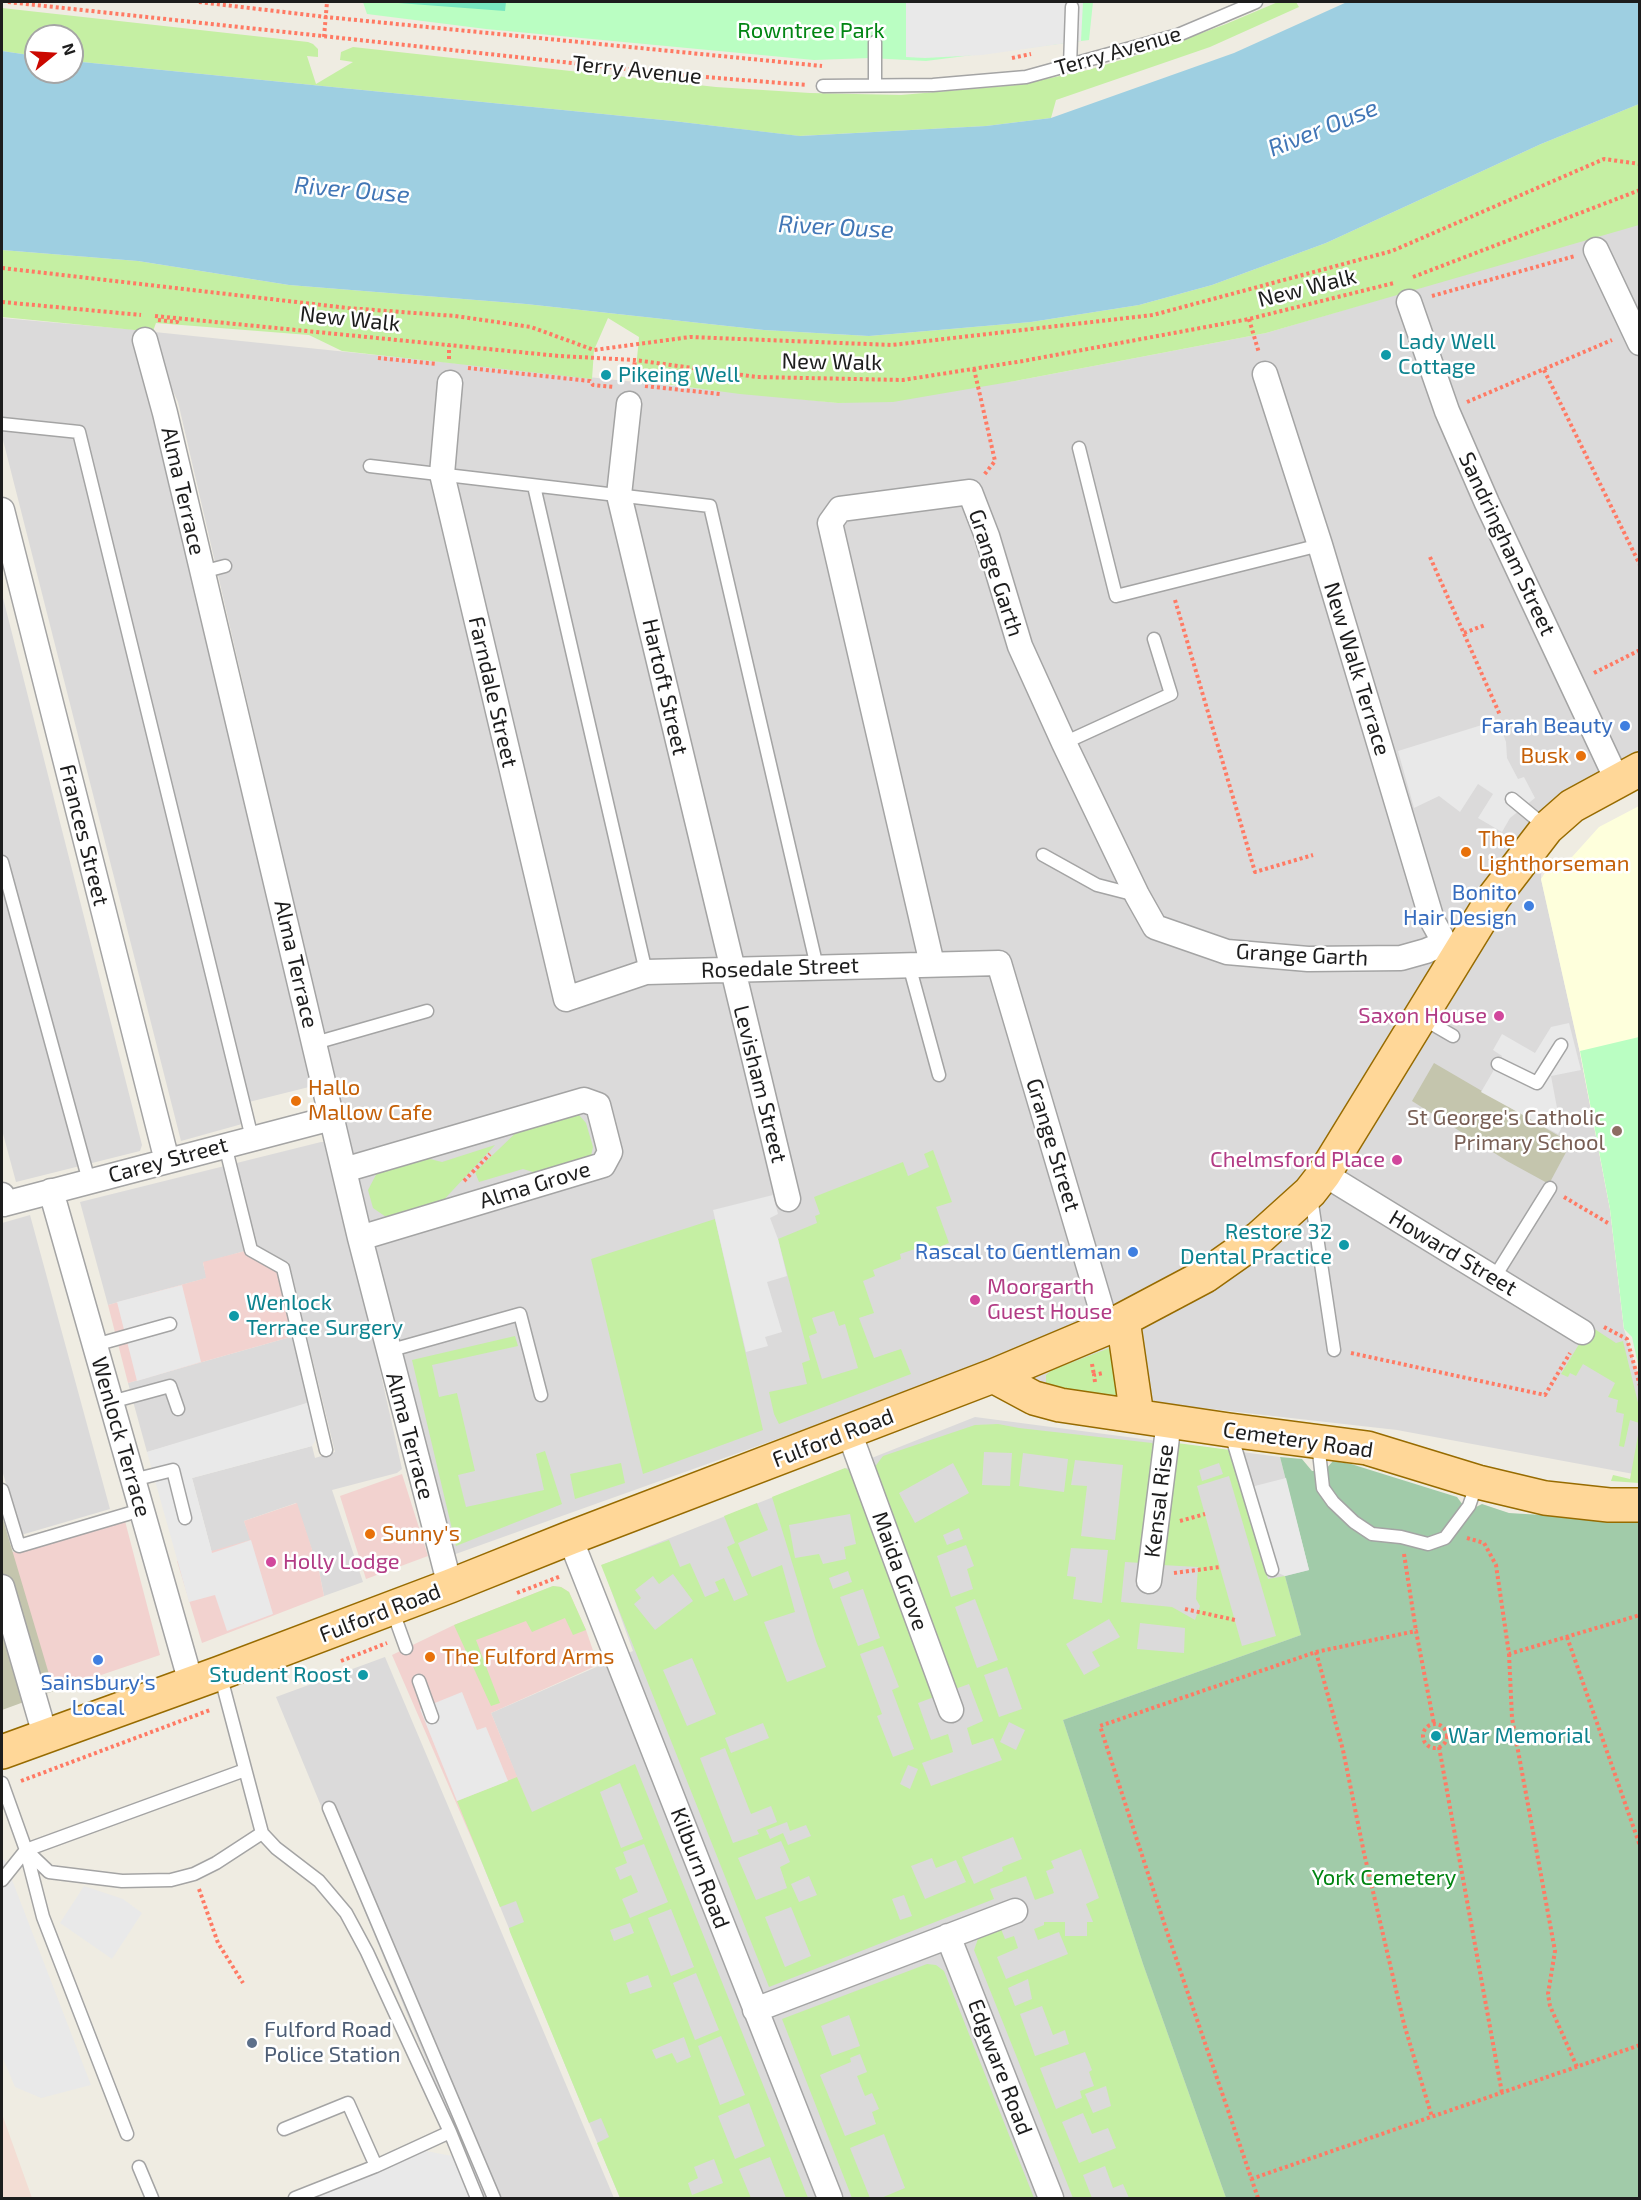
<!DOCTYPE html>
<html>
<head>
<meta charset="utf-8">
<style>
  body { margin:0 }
  #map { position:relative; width:1641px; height:2200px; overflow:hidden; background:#efece2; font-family:"Exo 2",sans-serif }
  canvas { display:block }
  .frame { position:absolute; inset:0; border:3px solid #1d1d1d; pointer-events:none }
  .north { position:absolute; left:24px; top:24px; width:60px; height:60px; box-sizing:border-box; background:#fff; border:2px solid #a5a5a5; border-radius:50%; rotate:72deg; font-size:16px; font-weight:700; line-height:24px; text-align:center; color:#1d1d1d }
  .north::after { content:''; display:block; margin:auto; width:21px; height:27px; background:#cb0800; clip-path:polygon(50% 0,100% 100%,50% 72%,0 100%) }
</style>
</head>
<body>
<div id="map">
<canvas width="1641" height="2200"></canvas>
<div class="frame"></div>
<div class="north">N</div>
</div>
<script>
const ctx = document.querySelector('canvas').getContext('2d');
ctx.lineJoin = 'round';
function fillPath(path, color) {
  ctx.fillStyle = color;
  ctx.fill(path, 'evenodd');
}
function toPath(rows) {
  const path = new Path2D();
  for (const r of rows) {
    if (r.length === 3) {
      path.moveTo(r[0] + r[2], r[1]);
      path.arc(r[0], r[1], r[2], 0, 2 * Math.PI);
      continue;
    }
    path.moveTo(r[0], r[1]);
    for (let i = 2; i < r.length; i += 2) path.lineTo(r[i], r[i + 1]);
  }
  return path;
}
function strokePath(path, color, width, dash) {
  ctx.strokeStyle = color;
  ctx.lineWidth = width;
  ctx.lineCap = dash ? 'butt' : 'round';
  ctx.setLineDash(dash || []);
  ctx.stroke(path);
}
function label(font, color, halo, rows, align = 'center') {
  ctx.font = font + ' "Exo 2",sans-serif';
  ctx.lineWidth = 5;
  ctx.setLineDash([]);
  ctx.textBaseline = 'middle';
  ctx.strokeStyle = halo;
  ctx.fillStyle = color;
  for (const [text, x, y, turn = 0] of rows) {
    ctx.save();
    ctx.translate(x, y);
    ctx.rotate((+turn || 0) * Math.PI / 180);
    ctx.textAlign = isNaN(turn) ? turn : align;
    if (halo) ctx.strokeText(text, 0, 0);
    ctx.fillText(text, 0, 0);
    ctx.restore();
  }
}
const residential = toPath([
  [1639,223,1639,755,1544,806,1541,879,1580,1053,1610,1209,1624,1329,1639,1378,1639,1475,1397,1430,945,1379,450,1556,340,1103,178,402,145,331,838,403,1015,381,1266,333],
  [2,318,139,330,313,1086,249,1102,82,425,2,417],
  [2,428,74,435,242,1124,181,1141,2,436],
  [2,594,142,1145,140,1151,16,1182,2,1130],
  [321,1142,329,1142,331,1150,402,1469,397,1473,332,1490,363,1582,324,1596,319,1571,296,1503,244,1521,251,1540,212,1553,192,1478,312,1446,315,1458,335,1452,289,1263,259,1247,203,1263,207,1278,108,1305,80,1202],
  [30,1215,110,1509,21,1535,2,1470,2,1223],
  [294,1336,310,1402,259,1420,147,1452,128,1383],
  [975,1417,1280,1457,1309,1570,1301,1635,1063,1720,1143,1964,1226,2198,620,2198,480,1858,540,1835,491,1713,633,1651,602,1565],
  [385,1657,614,2198,483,2198,276,1697]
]);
const commercial = toPath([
  [245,1251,279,1271,294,1336,128,1383,108,1305,206,1278,203,1262],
  [402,1474,428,1556,366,1579,340,1496],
  [297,1503,319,1571,324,1596,202,1643,177,1561,250,1540,244,1521],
  [125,1521,160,1655,54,1691,10,1553],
  [553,1586,561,1587,569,1592,586,1630,598,1665,491,1713,541,1835,480,1858,392,1655,454,1625]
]);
const education = toPath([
  [1639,806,1639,1343,1624,1329,1610,1209,1580,1053,1541,879,1550,865,1572,857,1599,827]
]);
const military = toPath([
  [2,2114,32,2198,2,2198]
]);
const construction = toPath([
  [1434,1063,1571,1143,1549,1184,1507,1161,1412,1101],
  [2,1516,54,1691,2,1710]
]);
const grass = toPath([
  [1278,2,1296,2,1299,7,1210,47,1056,100,1051,118,986,126,799,136,673,121,72,61,72,36,36,36,36,56,2,51,2,8,308,42,313,44,318,49,318,57,307,56,316,84,353,62,340,60,341,52,353,47,716,87,810,93,901,95,1018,85,1088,70,1164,47,1226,24],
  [1639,104,1639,225,1266,333,1015,381,893,402,838,403,740,394,635,380,639,337,608,318,594,350,592,379,342,351,309,335,156,323,153,331,145,331,2,317,2,250,138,261,289,285,526,304,764,330,869,336,1031,322,1139,305,1212,285,1326,243,1541,144],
  [569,1113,579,1115,586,1123,593,1147,591,1156,543,1175,523,1169,479,1182,475,1172,523,1126],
  [495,1145,438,1206,389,1219,373,1208,368,1190,379,1169,422,1157,442,1162],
  [933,1150,952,1202,936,1207,949,1243,920,1255,918,1248,900,1254,901,1259,873,1270,875,1276,863,1281,874,1313,859,1318,874,1358,901,1349,911,1374,779,1424,774,1414,769,1392,807,1384,802,1363,810,1360,778,1239,817,1223,815,1216,820,1214,814,1197,903,1162,908,1176,929,1167,924,1154],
  [834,1311,839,1326,845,1324,858,1368,822,1379,809,1336,817,1333,812,1318],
  [715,1219,763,1430,643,1474,591,1259],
  [1590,1326,1616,1343,1623,1341,1640,1411,1639,1423,1630,1420,1624,1447,1619,1446,1624,1414,1616,1412,1618,1400,1608,1397,1615,1383,1583,1364,1576,1376,1570,1373,1568,1377,1561,1374],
  [515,1336,518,1346,432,1365,439,1397,457,1393,475,1471,458,1475,466,1507,544,1490,536,1454,545,1451,562,1504,456,1546,412,1360],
  [1112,1347,1124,1396,1060,1389,1046,1384,1046,1375,1052,1370],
  [998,1424,1019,1428,1152,1443,1154,1445,1142,1563,1125,1562,1121,1602,1172,1607,1195,1620,1200,1606,1196,1599,1198,1567,1162,1565,1177,1443,1230,1450,1268,1579,1285,1576,1301,1635,1063,1720,1143,1964,1226,2198,1129,2198,1123,2184,1113,2188,1105,2166,1083,2175,1092,2198,1073,2198,974,1950,978,1939,1001,1929,1005,1939,1014,1936,1018,1948,997,1957,1006,1979,1068,1954,1059,1932,1038,1940,1034,1929,1044,1925,1044,1922,1065,1922,1065,1936,1087,1936,1087,1922,1093,1922,1086,1904,1099,1898,1081,1849,1051,1861,1054,1868,1046,1871,1054,1893,1035,1900,1026,1876,990,1889,994,1899,769,1987,601,1565,669,1540,680,1567,690,1563,705,1597,719,1591,715,1582,724,1578,734,1601,748,1595,727,1547,735,1543,724,1516,757,1503,768,1530,738,1543,752,1577,782,1565,795,1612,764,1622,787,1682,790,1681,826,1667,816,1641,772,1497,845,1468,854,1473,934,1697,918,1703,931,1740,948,1734,953,1752,922,1763,931,1786,1002,1760,993,1738,972,1745,967,1728,983,1721,969,1684,955,1689,874,1468,883,1456,975,1425],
  [984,1452,1012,1453,1010,1486,982,1485],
  [1023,1453,1068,1459,1064,1492,1019,1486],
  [1075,1460,1123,1465,1115,1540,1081,1536,1087,1486,1071,1485],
  [953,1463,969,1493,915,1523,899,1493],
  [1219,1463,1223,1474,1202,1481,1199,1470],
  [1229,1476,1276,1636,1242,1646,1197,1486],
  [850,1514,856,1544,844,1547,846,1559,823,1564,819,1554,795,1558,789,1525],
  [959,1528,963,1539,947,1545,943,1535],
  [966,1545,974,1566,967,1569,973,1589,951,1597,937,1556],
  [1071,1548,1108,1550,1102,1603,1073,1599,1076,1577,1067,1576],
  [848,1571,852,1582,833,1589,829,1578],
  [673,1574,693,1601,655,1630,634,1604,641,1598,635,1590,653,1576,659,1584],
  [863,1589,880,1638,858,1646,840,1597],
  [975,1599,998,1660,977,1668,955,1607],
  [1109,1619,1120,1637,1092,1652,1100,1666,1084,1675,1066,1644],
  [1140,1623,1185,1628,1184,1653,1137,1649],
  [883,1646,899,1687,892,1690,914,1749,893,1757,877,1716,882,1714,860,1654],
  [692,1658,716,1714,687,1726,663,1670],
  [1007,1667,1022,1709,999,1717,984,1675],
  [1009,1722,1025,1730,1016,1750,1000,1742],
  [763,1723,769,1738,731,1753,725,1738],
  [725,1748,751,1814,771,1806,777,1822,757,1830,759,1834,733,1843,700,1758],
  [908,1765,918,1769,910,1789,900,1784],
  [787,1822,790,1831,806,1825,811,1836,788,1845,783,1833,770,1839,766,1830],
  [1013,1837,1022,1859,1002,1867,1003,1871,974,1884,962,1857],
  [781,1841,790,1862,780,1867,787,1888,756,1900,738,1858],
  [932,1858,936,1868,956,1860,966,1882,925,1899,911,1866],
  [809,1876,817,1895,799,1902,791,1884],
  [904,1895,912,1916,900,1920,892,1899],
  [791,1907,811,1956,785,1967,765,1917],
  [1028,1979,1032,1999,1015,2006,1008,1988],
  [1042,2006,1053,2035,1065,2030,1069,2044,1035,2056,1020,2014],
  [1085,2052,1092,2070,1089,2072,1094,2086,1080,2091,1082,2098,1056,2109,1040,2068],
  [1106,2086,1111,2106,1093,2113,1085,2094],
  [1083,2113,1092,2134,1108,2128,1116,2148,1079,2163,1062,2122],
  [1639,1430,1639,1483,1611,1481,1613,1475,1630,1479],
  [621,1463,625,1483,575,1499,570,1474],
  [553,1586,561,1587,569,1592,586,1630,573,1635,565,1618,532,1632,526,1621,476,1640,500,1703,491,1706,454,1625],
  [635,1764,797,2170,808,2198,786,2198,770,2157,739,2169,751,2198,620,2198,597,2143,609,2137,601,2118,589,2123,510,1932,509,1928,524,1922,516,1901,500,1907,457,1801,517,1777,532,1812],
  [620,1783,643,1839,621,1848,600,1792],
  [644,1844,668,1902,630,1918,622,1899,638,1892,631,1875,620,1880,615,1868,627,1863,623,1852],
  [671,1909,694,1967,671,1976,648,1918],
  [630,1923,634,1933,614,1941,610,1930],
  [696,1973,719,2030,695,2040,673,1983],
  [648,1975,652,1987,630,1994,626,1983],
  [721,2036,745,2095,720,2105,698,2046],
  [684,2037,691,2057,677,2063,672,2053,656,2059,652,2050],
  [749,2103,765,2146,735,2159,718,2116],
  [714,2159,723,2183,692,2195,688,2183,698,2178,694,2167],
  [927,1964,936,1965,944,1971,1034,2198,881,2198,905,2188,884,2134,850,2148,870,2198,852,2198,782,2019],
  [849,2015,860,2046,832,2056,821,2026],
  [860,2054,867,2072,857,2076,865,2096,872,2093,879,2109,872,2112,876,2124,845,2136,820,2075,851,2062,850,2058]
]);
const cemetery = toPath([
  [1280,1457,1302,1459,1312,1471,1325,1470,1333,1461,1351,1464,1457,1497,1463,1505,1474,1508,1482,1504,1509,1513,1639,1521,1639,2198,1226,2198,1143,1964,1063,1720,1301,1635,1285,1576,1309,1570]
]);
const park = toPath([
  [363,2,1093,2,1089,40,926,61,870,58,814,60,486,29,367,14],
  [1639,1037,1640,1037,1639,1369,1632,1337,1624,1329,1610,1209,1580,1051]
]);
const pitch = toPath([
  [385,2,506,2,505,11]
]);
const parking = toPath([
  [906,2,1083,2,1081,41,982,55,925,58,906,57],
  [1498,720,1506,742,1507,758,1518,779,1524,777,1535,798,1510,818,1502,832,1478,818,1493,794,1478,784,1460,812,1439,796,1414,808,1398,751],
  [1569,1023,1581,1070,1551,1076,1561,1129,1558,1134,1481,1092,1502,1056,1493,1050,1502,1034,1535,1053,1551,1027],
  [773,1195,778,1214,770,1218,778,1239,787,1276,767,1282,782,1332,765,1337,768,1346,746,1352,713,1210],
  [182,1285,201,1362,137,1381,117,1302],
  [310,1402,318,1436,312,1446,192,1478,212,1553,251,1540,273,1614,227,1631,215,1595,189,1602,147,1452],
  [1286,1478,1309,1570,1285,1576,1272,1570,1247,1488],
  [462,1692,477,1730,486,1727,508,1781,457,1801,420,1709],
  [4,1859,91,2085,41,2098,15,2087,2,2056,2,1862],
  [84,1886,123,1899,142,1913,112,1959,60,1923],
  [426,2151,457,2157,472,2198,305,2198]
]);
const water = toPath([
  [1347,2,1639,2,1639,104,1541,144,1326,243,1212,285,1139,305,1031,322,869,336,764,330,526,304,289,285,138,261,2,250,2,51,36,56,36,72,72,72,72,61,673,121,800,136,986,126,1051,118,1234,53]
]);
const path = toPath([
  [8,2,692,76,807,85],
  [199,2,326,17,822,66],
  [324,37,327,2],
  [1012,58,1031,54],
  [2,268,348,308,455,316,531,327,594,350,690,337,892,345,1153,315,1392,251,1604,159,1640,164],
  [1413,277,1640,190],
  [1432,296,1575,256],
  [2,302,141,315],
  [155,316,559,356,635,360,757,377,903,380,1023,361,1249,319,1394,283],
  [1249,319,1259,353],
  [158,320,177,322,178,318],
  [378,358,437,364],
  [449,359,449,345],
  [468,368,590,381,593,385,614,387],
  [974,369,995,461,984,475],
  [1544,370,1640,565],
  [632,383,635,360],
  [645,386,720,394],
  [1467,402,1612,340],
  [1430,557,1500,715],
  [1175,600,1255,872,1313,855],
  [1464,633,1485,625],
  [1594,673,1640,650],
  [464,1181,490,1154],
  [1564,1197,1608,1223],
  [1604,1327,1627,1339,1640,1386],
  [1351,1353,1545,1395,1570,1353],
  [1092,1364,1094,1375],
  [1095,1382,1094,1375,1103,1373],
  [1180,1521,1205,1514],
  [1467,1538,1484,1543,1496,1565,1509,1654,1640,1615],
  [1404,1554,1416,1631],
  [1174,1573,1220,1567],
  [517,1593,561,1576],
  [1185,1609,1235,1620],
  [1567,1637,1640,1846],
  [1316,1652,1343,1750,1364,1853,1404,2024,1432,2117],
  [1509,1654,1512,1718,1555,1951,1548,1994,1550,2006,1577,2067],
  [341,1661,387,1643],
  [1435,1736,12],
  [1439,1747,1502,2093],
  [21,1781,210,1710],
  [199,1889,218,1943,243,1983],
  [1251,2179,1640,2045],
  [1258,2198,1167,1932,1100,1726,1316,1652,1416,1631,1434,1724]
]);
const lane = toPath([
  [875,42,875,85],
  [1070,66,1072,7],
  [823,86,933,85,1026,77,1178,35,1256,2],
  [2,424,79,432,252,1138],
  [1079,448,1116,596,1320,545],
  [370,466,710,506,817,967],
  [534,486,646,972],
  [202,572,225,566],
  [1064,743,1171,694,1154,639],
  [1512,799,1546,827],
  [1043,855,1097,885,1136,895],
  [2,862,89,1181],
  [909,965,939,1075],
  [1422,1018,1453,1036],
  [315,1043,427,1011],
  [1498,1064,1537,1083,1561,1045],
  [225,1145,251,1250,283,1268,326,1450],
  [1311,1197,1334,1350],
  [1494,1278,1550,1188],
  [95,1345,170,1324],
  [388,1351,520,1314,541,1395],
  [111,1402,170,1386,178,1409],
  [1231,1434,1272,1570],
  [1318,1443,1323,1488,1333,1502,1354,1522,1372,1534,1401,1537,1428,1544,1445,1538,1469,1506,1477,1483],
  [133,1480,173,1470,185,1518],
  [2,1490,19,1546,141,1510],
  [392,1609,406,1648],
  [419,1681,432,1717],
  [2,1783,26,1850,49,1872,122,1881,171,1880,194,1874,216,1863,262,1833,220,1674],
  [329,1808,494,2198],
  [262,1833,276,1848,319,1881,346,1913,367,1952,450,2132,376,2166,295,2198],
  [26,1851,43,1917,127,2134],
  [2,1880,26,1850,245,1770],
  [284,2129,348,2103,376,2166],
  [450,2132,477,2198],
  [139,2167,152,2198]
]);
const street = toPath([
  [1596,250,1640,343],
  [1409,302,1447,411,1487,503,1617,780],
  [145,340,165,413,360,1238,450,1586],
  [1265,374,1320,545,1432,920,1452,956],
  [450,383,442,474,566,999,646,972,999,963,1107,1328],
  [629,404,619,495,788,1199],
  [2,510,167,1161],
  [932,964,830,523,840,509,970,492,987,536,1020,646,1064,743,1137,895,1155,927,1227,952,1308,959,1401,958,1426,951,1445,943],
  [344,1170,584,1100,598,1105,610,1152,603,1165,360,1238],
  [1324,1174,1582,1332],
  [51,1191,191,1683],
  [2,1195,4,1204,332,1118],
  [849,1432,951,1710],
  [570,1538,830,2198],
  [1149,1581,1169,1421],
  [2,1587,45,1735],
  [948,1936,1051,2198],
  [755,2010,1015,1911]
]);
const primary = toPath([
  [1123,1320,1137,1416],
  [993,1376,1034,1398,1060,1405,1229,1430,1367,1448,1478,1482,1545,1498,1609,1505,1640,1505],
  [2,1752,220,1673,450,1586,570,1538,993,1376,1107,1328,1205,1276,1259,1238,1310,1192,1324,1174,1494,897,1547,828,1572,806,1640,769]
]);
const markers = [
  [1386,355,6,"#0f9aa8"],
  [606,375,6,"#0f9aa8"],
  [1625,726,6,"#3f7fe0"],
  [1581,756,6,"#e8710a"],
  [1466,852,6,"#e8710a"],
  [1529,906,6,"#3f7fe0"],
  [1499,1016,6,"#d1479c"],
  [296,1101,6,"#e8710a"],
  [1617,1131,6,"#8d6e63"],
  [1397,1160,6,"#d1479c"],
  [1344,1245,6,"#0f9aa8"],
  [1133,1252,6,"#3f7fe0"],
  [975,1300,6,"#d1479c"],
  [234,1316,6,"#0f9aa8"],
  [370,1534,6,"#e8710a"],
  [271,1562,6,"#d1479c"],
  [430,1657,6,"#e8710a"],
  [98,1660,6,"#3f7fe0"],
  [363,1675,6,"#0f9aa8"],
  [1436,1736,6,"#0f9aa8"],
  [252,2043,6,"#5c6f8a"]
];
const parkNames = [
  ["Rowntree Park",811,31],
  ["York Cemetery",1384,1878]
];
const streetNames = [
  ["Terry Avenue",1118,51,-16],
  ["Terry Avenue",637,70,6],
  ["New Walk",1307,288,-14],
  ["New Walk",350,319,6],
  ["New Walk",832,362,1],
  ["Alma Terrace",183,491,77],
  ["Sandringham Street",1507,544,65],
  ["Grange Garth",996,573,72],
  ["New Walk Terrace",1357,669,73],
  ["Hartoft Street",665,687,77],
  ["Farndale Street",493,692,77],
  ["Frances Street",84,835,76],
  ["Grange Garth",1302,955,3],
  ["Alma Terrace",296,964,77],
  ["Rosedale Street",780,968,-2],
  ["Levisham Street",760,1084,76],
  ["Grange Street",1053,1145,73],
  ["Carey Street",168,1160,-15],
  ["Alma Grove",535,1185,-17],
  ["Howard Street",1453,1253,31],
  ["Alma Terrace",410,1436,75],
  ["Wenlock Terrace",121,1437,74],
  ["Fulford Road",833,1438,-21],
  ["Cemetery Road",1298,1440,8],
  ["Kensal Rise",1159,1501,-83],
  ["Maida Grove",900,1571,70],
  ["Fulford Road",380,1613,-21],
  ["Kilburn Road",700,1868,69],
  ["Edgware Road",1000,2067,69]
];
const cultureNames = [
  ["Lady Well",1398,342],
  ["Cottage",1398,367],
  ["Pikeing Well",618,375],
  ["Restore 32",1332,1232,"right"],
  ["Dental Practice",1332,1257,"right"],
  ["Wenlock",246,1303],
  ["Terrace Surgery",246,1328],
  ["Student Roost",351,1675,"right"],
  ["War Memorial",1448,1736]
];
const shopNames = [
  ["Farah Beauty",1613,726],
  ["Bonito",1517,893],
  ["Hair Design",1517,918],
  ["Rascal to Gentleman",1121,1252],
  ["Sainsbury's",98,1683,"center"],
  ["Local",98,1708,"center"]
];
const foodNames = [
  ["Busk",1569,756,"right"],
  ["The",1478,839],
  ["Lighthorseman",1478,864],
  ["Hallo",308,1088],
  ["Mallow Cafe",308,1113],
  ["Sunny's",382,1534],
  ["The Fulford Arms",442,1657]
];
const hotelNames = [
  ["Saxon House",1487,1016],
  ["Chelmsford Place",1385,1160],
  ["Moorgarth",987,1287,"left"],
  ["Guest House",987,1312,"left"],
  ["Holly Lodge",283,1562,"left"]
];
const educationNames = [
  ["St George's Catholic",1605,1118],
  ["Primary School",1605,1143]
];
const serviceNames = [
  ["Fulford Road",264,2030],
  ["Police Station",264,2055]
];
const waterNames = [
  ["River Ouse",1323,128,-22],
  ["River Ouse",352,190,5],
  ["River Ouse",836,227,3]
];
fillPath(residential, '#dbdada');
fillPath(commercial, '#f2d2cf');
fillPath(education, '#feffdc');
fillPath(military, '#f3ddd4');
fillPath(construction, '#c4c5ad');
fillPath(grass, '#c5efa3');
fillPath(cemetery, '#a1cba9');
fillPath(park, '#bafec2');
fillPath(pitch, '#78e6c0');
fillPath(parking, '#e9e9e9');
fillPath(water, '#9ecfe1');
strokePath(lane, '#a4a4a4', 15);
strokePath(street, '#a4a4a4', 27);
strokePath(primary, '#976b00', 36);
strokePath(path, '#ff7a64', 4, [3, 3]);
strokePath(lane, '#fff', 12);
strokePath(street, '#fff', 24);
strokePath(primary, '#ffd798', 33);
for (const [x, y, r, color] of markers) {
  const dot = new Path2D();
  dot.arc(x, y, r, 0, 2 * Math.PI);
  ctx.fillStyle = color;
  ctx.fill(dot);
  strokePath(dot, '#fff', 2);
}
label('22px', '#018512', '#fff', parkNames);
label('22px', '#1d1d1d', '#fff', streetNames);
label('22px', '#0d838f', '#fff', cultureNames, 'left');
label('22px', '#366cbe', '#fff', shopNames, 'right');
label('22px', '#c56008', '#fff', foodNames, 'left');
label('22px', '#b23c85', '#fff', hotelNames, 'right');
label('22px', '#785e54', '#fff', educationNames, 'right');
label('22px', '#4e5e75', '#fff', serviceNames, 'left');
label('italic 24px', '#4176b6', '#fff', waterNames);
</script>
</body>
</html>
